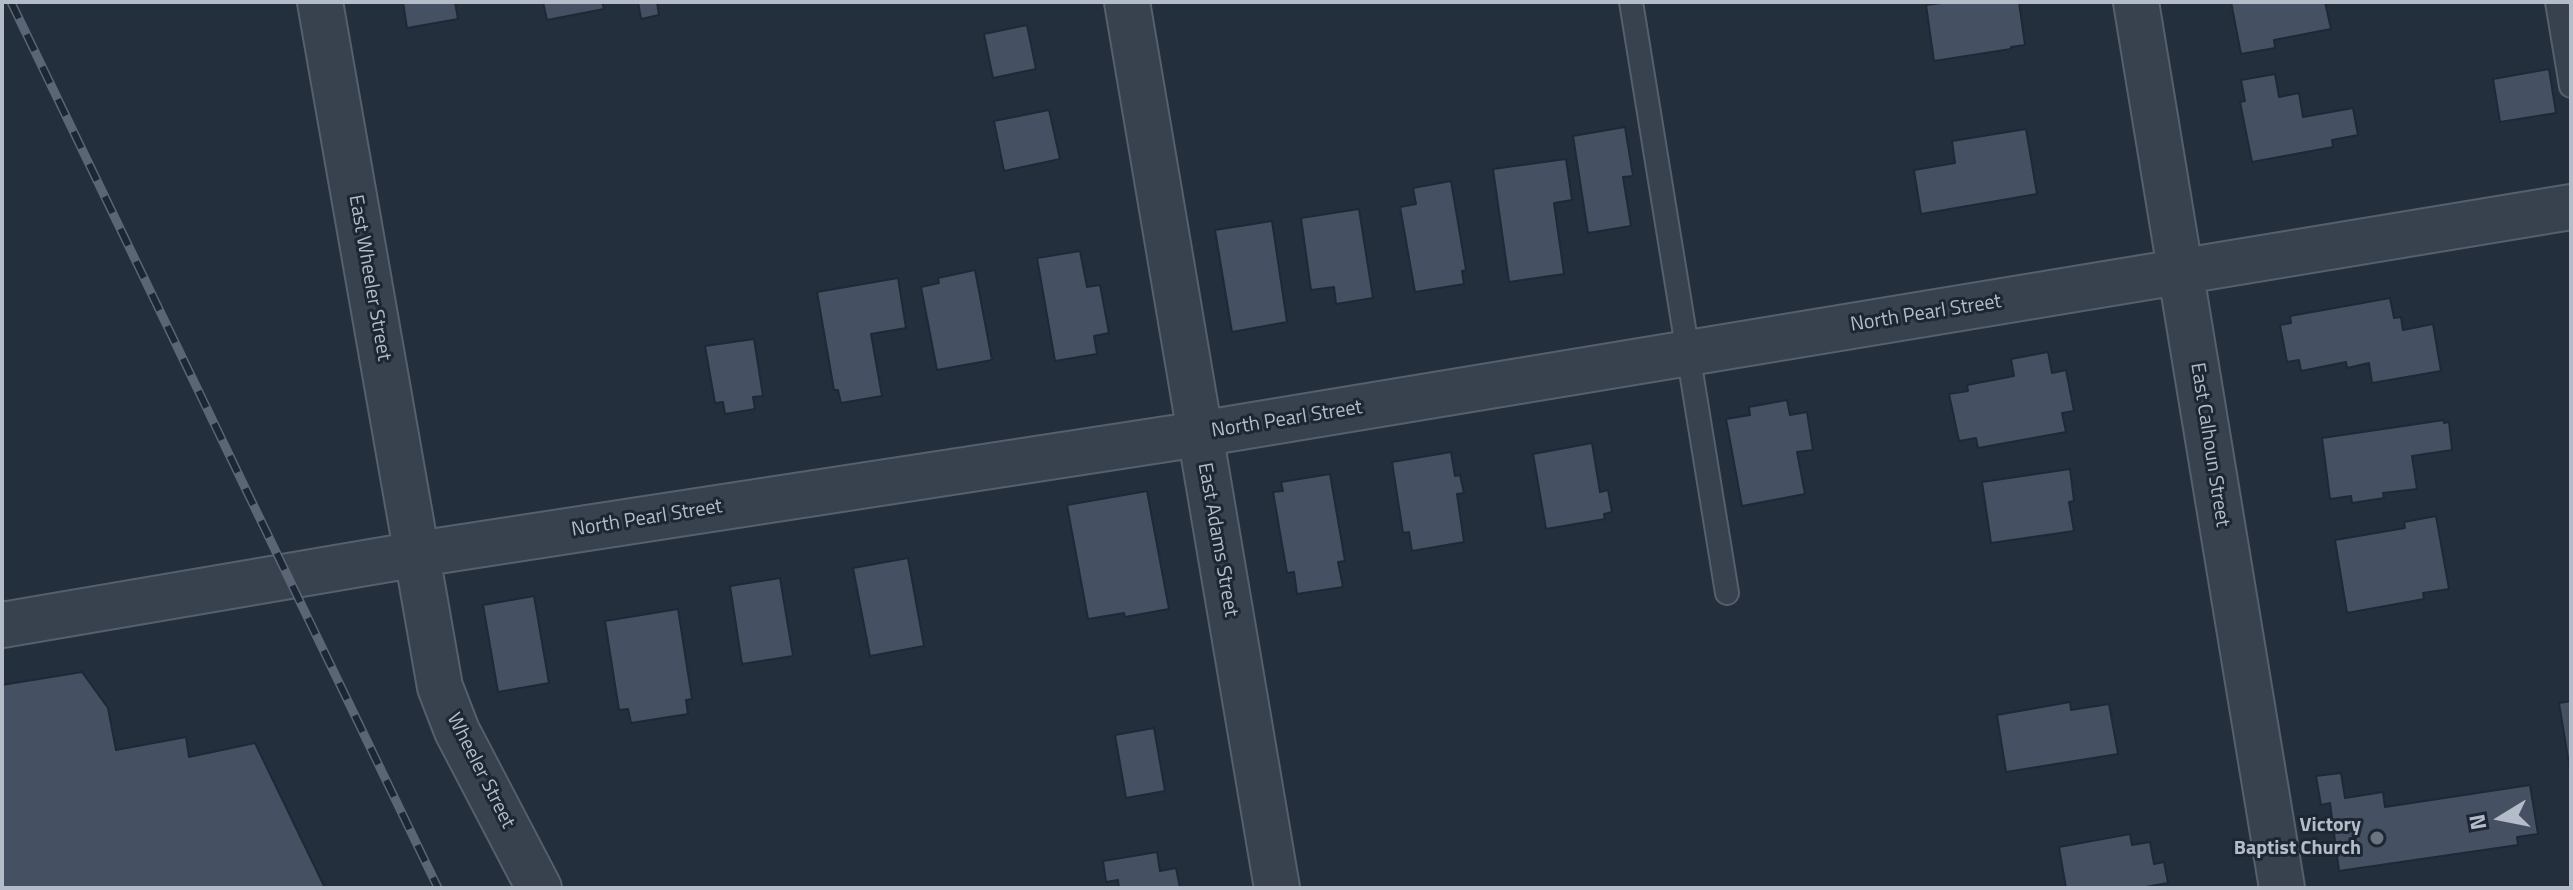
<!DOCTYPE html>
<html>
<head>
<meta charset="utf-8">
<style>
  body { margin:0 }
  #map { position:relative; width:2573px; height:890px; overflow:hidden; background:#242f3e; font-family:"Titillium Web",sans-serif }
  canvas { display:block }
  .frame { position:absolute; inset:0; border:4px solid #b4bcc9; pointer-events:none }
  .north { position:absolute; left:2461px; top:778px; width:80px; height:80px; -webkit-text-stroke:6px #1d2633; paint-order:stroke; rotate:260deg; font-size:22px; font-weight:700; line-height:32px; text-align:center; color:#b4bcc9 }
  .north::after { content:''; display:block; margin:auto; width:28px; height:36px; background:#b4bcc9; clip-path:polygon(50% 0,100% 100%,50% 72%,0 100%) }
</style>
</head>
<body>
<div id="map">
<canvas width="2573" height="890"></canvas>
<div class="frame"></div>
<div class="north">N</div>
</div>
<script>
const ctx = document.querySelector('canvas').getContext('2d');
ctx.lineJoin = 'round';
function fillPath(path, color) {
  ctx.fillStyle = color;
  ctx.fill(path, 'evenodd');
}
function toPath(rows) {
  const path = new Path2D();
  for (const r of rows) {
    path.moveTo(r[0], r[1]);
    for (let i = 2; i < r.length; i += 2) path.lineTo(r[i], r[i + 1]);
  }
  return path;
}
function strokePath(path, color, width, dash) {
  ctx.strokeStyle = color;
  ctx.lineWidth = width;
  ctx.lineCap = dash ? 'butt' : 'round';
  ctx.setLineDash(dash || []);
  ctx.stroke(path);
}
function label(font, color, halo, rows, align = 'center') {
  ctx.font = font + ' "Titillium Web",sans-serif';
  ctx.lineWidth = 6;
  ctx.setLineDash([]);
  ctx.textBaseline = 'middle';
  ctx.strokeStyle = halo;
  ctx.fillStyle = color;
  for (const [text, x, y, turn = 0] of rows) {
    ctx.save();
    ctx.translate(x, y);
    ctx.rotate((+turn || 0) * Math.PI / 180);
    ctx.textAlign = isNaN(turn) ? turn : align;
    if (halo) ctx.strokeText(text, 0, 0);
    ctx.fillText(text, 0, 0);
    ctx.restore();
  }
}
const building = toPath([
  [403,2,455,2,458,19,407,28,403,2],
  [543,2,602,2,604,9,547,20,543,2],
  [638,2,657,2,659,15,641,19,638,2],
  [1949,2,2019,2,2025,45,2011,47,2011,49,1934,61,1926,5,1949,2],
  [2231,2,2325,2,2331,29,2274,40,2275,48,2241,54,2231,2],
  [1027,25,1036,69,993,78,984,34,1027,25],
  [2549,69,2556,113,2500,122,2493,79,2549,69],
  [2275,74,2279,97,2299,93,2303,117,2353,108,2358,135,2332,140,2333,147,2252,162,2240,102,2245,101,2241,80,2275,74],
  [1049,110,1060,159,1004,171,994,121,1049,110],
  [1625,127,1633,176,1623,177,1631,226,1588,233,1573,136,1625,127],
  [2026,129,2037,194,1921,214,1914,170,1955,163,1952,141,2026,129],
  [1566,159,1572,200,1554,203,1564,274,1509,282,1493,169,1566,159],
  [1451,181,1466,270,1462,271,1464,284,1415,292,1400,207,1416,204,1413,188,1451,181],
  [1359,209,1373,298,1336,304,1334,287,1311,290,1301,218,1359,209],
  [1272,221,1287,322,1232,332,1215,230,1272,221],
  [1080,251,1087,287,1100,285,1109,333,1094,336,1097,354,1055,361,1037,258,1080,251],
  [975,270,992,360,937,370,921,287,939,283,938,278,975,270],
  [898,278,906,328,871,334,882,396,841,403,838,390,834,390,817,292,898,278],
  [2390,298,2394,318,2401,317,2403,330,2433,324,2441,371,2372,383,2369,363,2347,368,2346,362,2301,371,2299,360,2287,362,2280,325,2291,323,2290,316,2390,298],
  [754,339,763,396,753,397,755,409,725,414,723,402,715,403,705,346,754,339],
  [2048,352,2052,373,2066,370,2074,411,2062,413,2066,432,1978,448,1976,438,1959,441,1949,394,1968,391,1967,385,2014,376,2011,359,2048,352],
  [1787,400,1790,415,1807,412,1813,450,1797,452,1805,494,1742,506,1726,419,1750,415,1749,407,1787,400],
  [2444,420,2444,423,2449,422,2452,450,2412,456,2417,489,2383,493,2384,498,2352,503,2351,496,2330,499,2322,438,2444,420],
  [1592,443,1600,492,1608,490,1612,512,1604,514,1605,519,1546,529,1533,454,1592,443],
  [1451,452,1455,476,1460,475,1464,493,1457,494,1464,542,1412,551,1409,532,1403,533,1392,462,1451,452],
  [2070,469,2074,501,2069,502,2074,531,1991,543,1982,482,2070,469],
  [1330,474,1345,561,1338,562,1343,587,1297,594,1294,572,1287,573,1273,492,1283,491,1281,482,1330,474],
  [1147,491,1169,609,1125,617,1124,613,1088,619,1067,505,1147,491],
  [2436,516,2449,589,2423,593,2424,599,2347,613,2335,540,2405,528,2404,522,2436,516],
  [908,558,924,646,870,656,853,568,908,558],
  [780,578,793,656,742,664,730,586,780,578],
  [534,596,549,683,498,692,483,605,534,596],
  [678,609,692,699,686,700,688,714,631,723,628,709,619,710,605,621,678,609],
  [82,672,108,708,116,750,186,737,189,757,255,743,325,888,2,888,2,685,82,672],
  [2571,701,2571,776,2559,703,2571,701],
  [2070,702,2071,710,2109,704,2118,754,2006,772,1997,715,2070,702],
  [1154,728,1165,791,1126,798,1115,735,1154,728],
  [2341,773,2345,798,2383,792,2385,807,2530,785,2538,834,2517,837,2518,845,2339,871,2330,803,2321,805,2316,776,2341,773],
  [2130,834,2132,845,2150,842,2154,864,2164,862,2168,883,2140,888,2066,888,2059,847,2130,834],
  [1157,852,1160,871,1176,868,1180,888,1119,888,1118,880,1106,882,1103,861,1157,852]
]);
const lane = toPath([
  [1631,2,1727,593],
  [2557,2,2571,86]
]);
const street = toPath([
  [320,2,440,687,457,731,539,888],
  [1127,2,1277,888],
  [2136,2,2282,888],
  [2,625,418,554,1199,434,2571,207]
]);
const rail = toPath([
  [11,2,438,888]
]);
const markers = [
  [2377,838,8,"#6b7280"]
];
const streetNames = [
  ["East Wheeler Street",369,278,80],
  ["North Pearl Street",1926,314,-9],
  ["North Pearl Street",1287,420,-9],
  ["East Calhoun Street",2209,445,81],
  ["North Pearl Street",647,519,-9],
  ["East Adams Street",1217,540,80],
  ["Wheeler Street",480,771,63]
];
const poiNames = [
  ["Victory",2361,826],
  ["Baptist Church",2361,849]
];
fillPath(building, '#455162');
strokePath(building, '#1f2835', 2);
strokePath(lane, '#565f6c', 26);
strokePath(street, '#565f6c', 48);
strokePath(lane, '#38414e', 22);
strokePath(street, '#38414e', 44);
strokePath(rail, '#5a6575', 9);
strokePath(rail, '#1d2633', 6, [18]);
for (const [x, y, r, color] of markers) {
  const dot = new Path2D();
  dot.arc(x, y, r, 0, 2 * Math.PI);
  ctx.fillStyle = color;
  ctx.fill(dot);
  strokePath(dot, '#1d2633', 3);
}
label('20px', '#b4bcc9', '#1d2633', streetNames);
label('bold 20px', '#b4bcc9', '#1d2633', poiNames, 'right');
</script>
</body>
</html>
